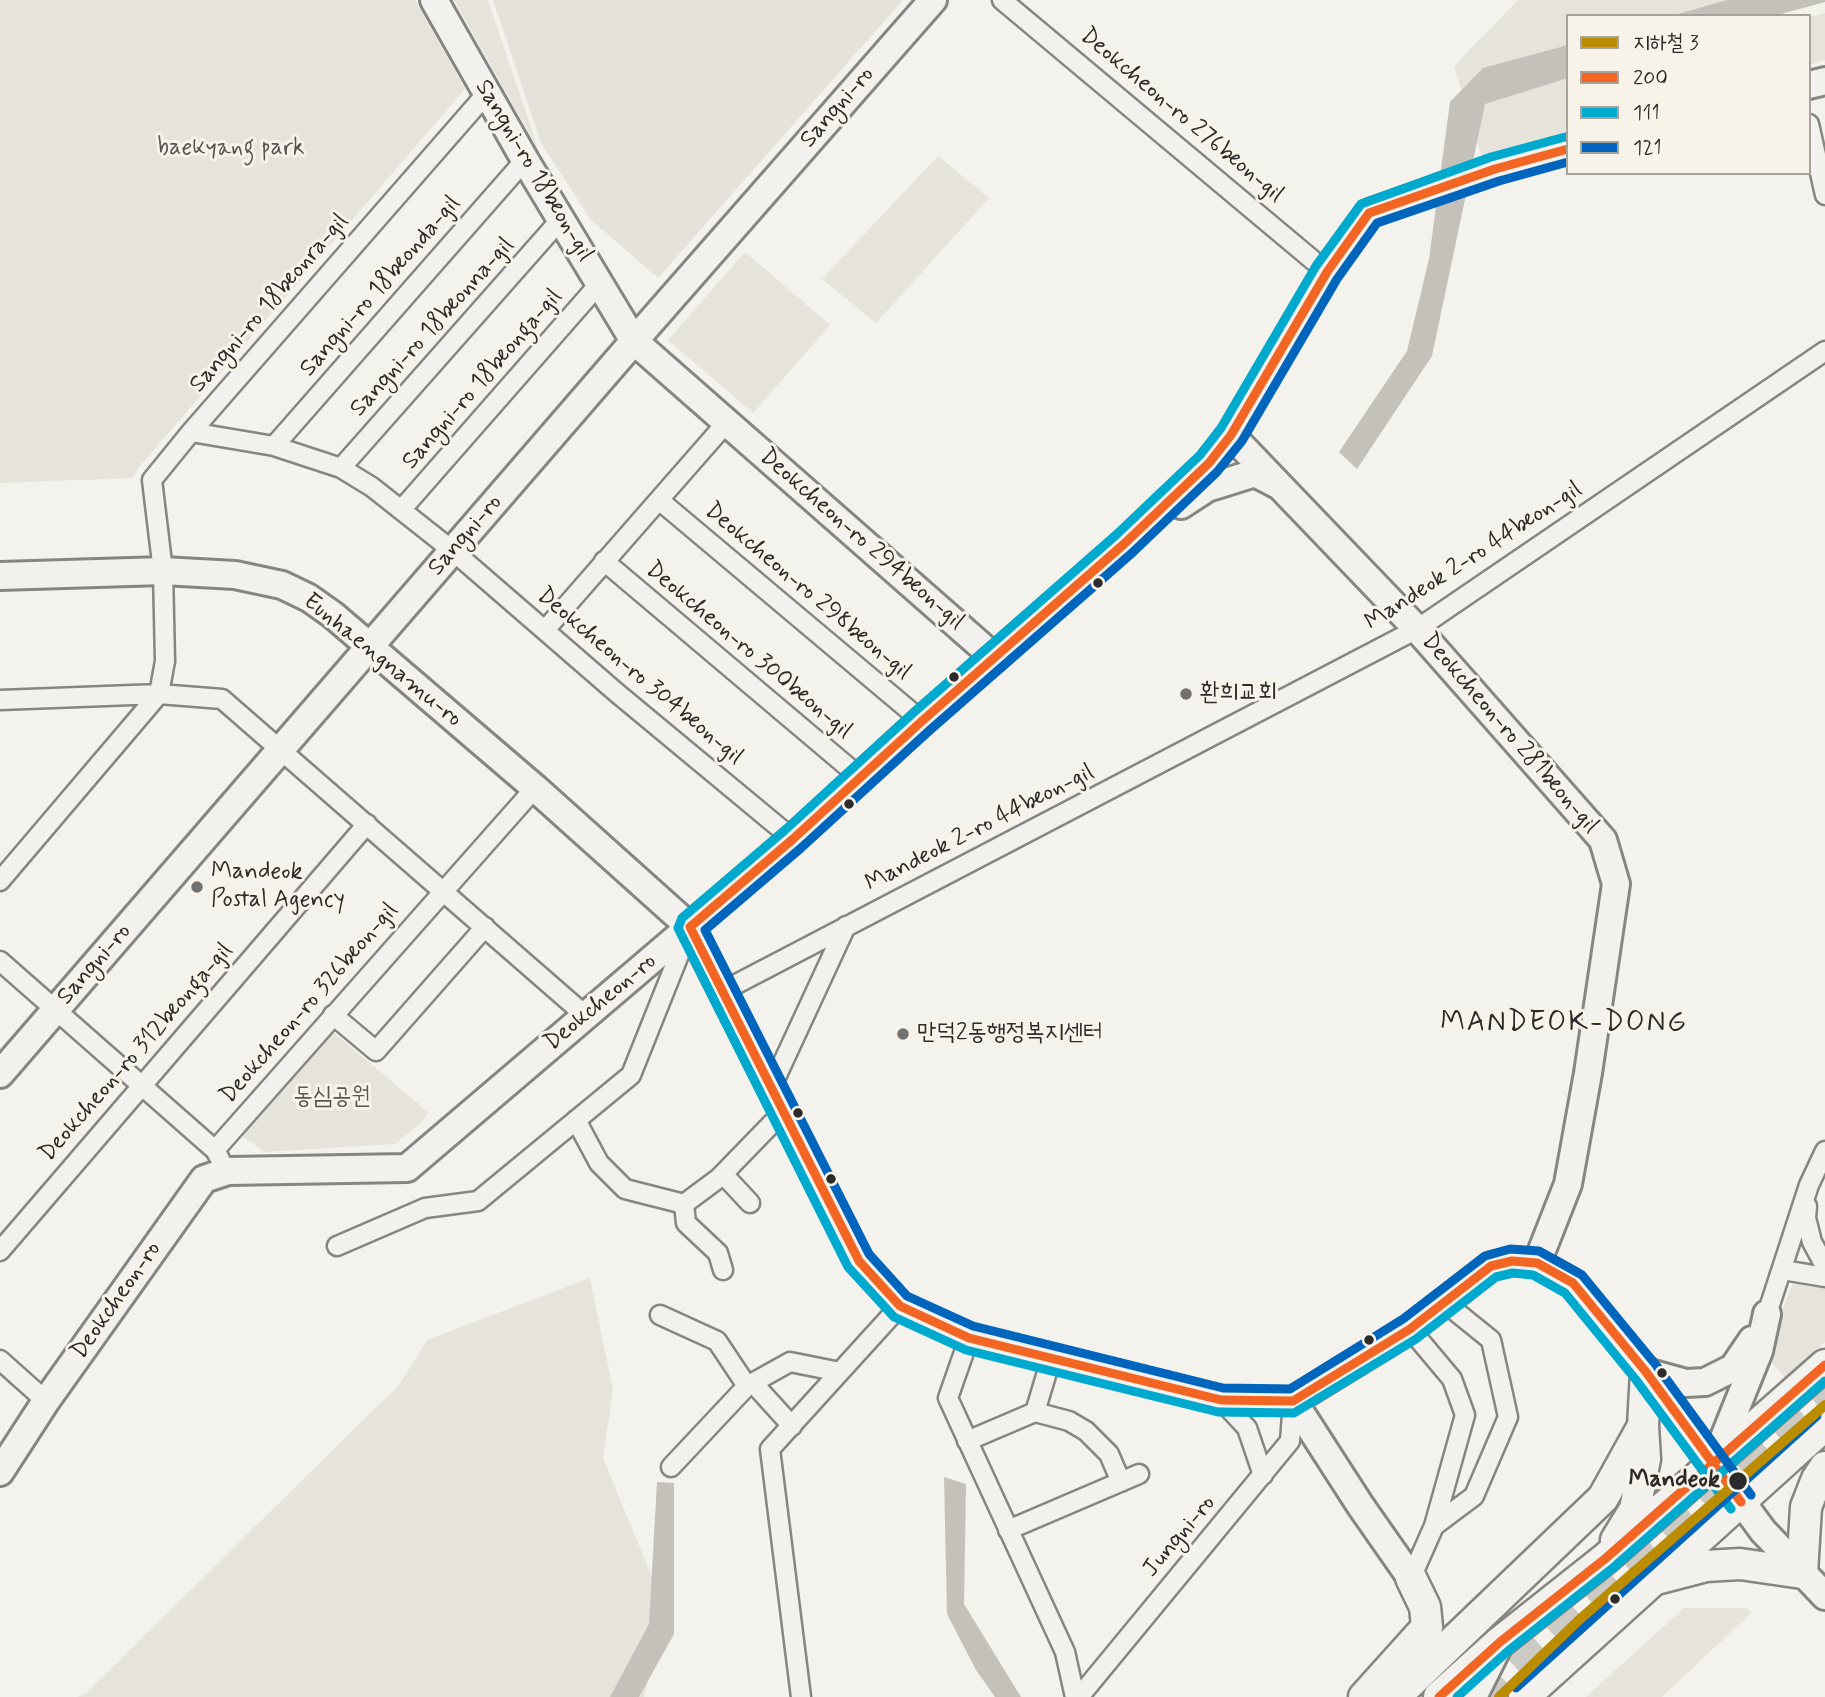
<!DOCTYPE html>
<html>
<head>
<meta charset="utf-8">
<style>
  body { margin:0 }
  #map { position:relative; width:1825px; height:1697px; overflow:hidden; background:#f4f2ec; font-family:Mynerve,"Poor Story",sans-serif }
  canvas { display:block }
  .legend { position:absolute; left:1566px; top:14px; width:245px; height:161px; box-sizing:border-box; background:#f7f3e8; border:2px solid #a5a39c; margin:0; padding:9px 12px; list-style:none; font-size:21px; color:#2b2b2b }
  .legend li { display:flex; align-items:center; gap:14px; height:35px }
  .legend b { width:35px; border:2px solid #a5a39c }
</style>
</head>
<body>
<div id="map">
<canvas width="1825" height="1697"></canvas>
<ul class="legend">
<li><b style="height:9px;background:#bb8c00"></b>지하철 3</li>
<li><b style="height:9px;background:#f26522"></b>200</li>
<li><b style="height:9px;background:#00a9ce"></b>111</li>
<li><b style="height:9px;background:#0065bd"></b>121</li>
</ul>
</div>
<script>
const ctx = document.querySelector('canvas').getContext('2d');
ctx.lineJoin = 'round';
function fillPath(path, color) {
  ctx.fillStyle = color;
  ctx.fill(path, 'evenodd');
}
function toPath(rows) {
  const path = new Path2D();
  for (const r of rows) {
    path.moveTo(r[0], r[1]);
    for (let i = 2; i < r.length; i += 2) path.lineTo(r[i], r[i + 1]);
  }
  return path;
}
function strokePath(path, color, width, dash) {
  ctx.strokeStyle = color;
  ctx.lineWidth = width;
  ctx.lineCap = dash ? 'butt' : 'round';
  ctx.setLineDash(dash || []);
  ctx.stroke(path);
}
function label(font, color, halo, rows, align = 'center') {
  ctx.font = font + ' Mynerve,"Poor Story",sans-serif';
  ctx.lineWidth = 6;
  ctx.setLineDash([]);
  ctx.textBaseline = 'middle';
  ctx.strokeStyle = halo;
  ctx.fillStyle = color;
  for (const [text, x, y, turn = 0] of rows) {
    ctx.save();
    ctx.translate(x, y);
    ctx.rotate((+turn || 0) * Math.PI / 180);
    ctx.textAlign = isNaN(turn) ? turn : align;
    if (halo) ctx.strokeText(text, 0, 0);
    ctx.fillText(text, 0, 0);
    ctx.restore();
  }
}
const built = toPath([
  [493,0,903,0,658,278,590,219,541,143]
]);
const green = toPath([
  [0,0,415,0,465,89,140,466,132,478,0,483],
  [454,0,488,0,538,148],
  [1518,0,1741,0,1743,16,1568,16,1568,136,1483,161,1454,66],
  [1825,13,1825,60,1809,65,1809,17],
  [938,156,989,198,876,323,822,279],
  [745,252,830,325,753,413,668,340],
  [327,1027,428,1112,422,1122,395,1144,265,1152,242,1136,244,1124],
  [590,1278,613,1390,603,1458,666,1611,644,1697,77,1697,84,1695,399,1385,427,1340],
  [1793,1282,1825,1284,1825,1342,1785,1378,1765,1355],
  [1684,1608,1747,1608,1751,1613,1662,1697,1586,1697]
]);
const water = toPath([
  [1727,0,1825,0,1825,2,1774,16,1671,16],
  [1568,45,1568,78,1485,104,1432,356,1357,469,1339,452,1407,351,1429,259,1450,102,1483,68],
  [944,1477,966,1484,964,1604,1021,1697,995,1697,976,1670,947,1614],
  [657,1482,674,1483,674,1634,639,1697,610,1697,649,1624]
]);
const highwayTunnel = toPath([
  [1475,1697,1825,1385]
]);
const street = toPath([
  [1002,0,1327,272],
  [1809,124,1825,195],
  [191,432,274,446,341,468,372,487,453,551,617,693,793,839],
  [274,446,525,160],
  [341,468,561,219],
  [659,500,922,721],
  [402,509,600,283],
  [604,561,861,778],
  [545,630,727,422],
  [0,700,159,694,222,699,586,1016],
  [0,881,159,694,165,661,163,571,152,480,191,432,487,93],
  [0,961,215,1150,220,1159],
  [723,991,1417,629,1825,351],
  [333,1015,376,1051,485,927],
  [772,1086,846,926],
  [576,1120,599,1163,625,1189,684,1204,719,1178,784,1111],
  [215,1150,535,788],
  [723,1174,750,1203],
  [684,1204,686,1223,718,1253,723,1270],
  [1807,1206,1806,1218,1812,1242,1825,1266],
  [337,1246,425,1208,478,1201,631,1075,689,930],
  [0,1251,367,824],
  [1783,1270,1825,1277],
  [1767,1314,1809,1185,1825,1151],
  [660,1315,717,1341,747,1386],
  [1410,1329,1452,1379,1465,1415,1434,1526,1411,1578],
  [969,1338,948,1398,1065,1652,1075,1697],
  [0,1360,46,1401],
  [753,1383,792,1426],
  [1221,1400,1247,1428,1263,1475],
  [1035,1412,1051,1359],
  [967,1441,1035,1412,1069,1421,1086,1431,1109,1454,1121,1482],
  [671,1467,747,1386,790,1362,840,1372],
  [1434,1526,1474,1496,1508,1417,1491,1340,1444,1302],
  [1008,1530,1139,1474],
  [801,1697,770,1449,900,1306],
  [1079,1697,1290,1441,1293,1401]
]);
const secondary = toPath([
  [434,0,525,160,634,341,995,658],
  [1809,85,1825,81],
  [1231,435,1417,629,1603,840,1616,884,1588,1073,1568,1184,1537,1263],
  [1181,505,1207,488,1255,473,1276,484],
  [0,576,163,571,235,575,282,585,309,598,333,615,535,788,690,927,859,1261,900,1306,969,1338,1221,1400,1293,1401,1410,1329,1491,1266,1512,1261,1537,1263,1573,1283,1646,1372,1763,1531,1825,1596],
  [0,1074,634,341,933,0],
  [1646,1372,1686,1383,1705,1382,1733,1368,1752,1340],
  [1293,1401,1360,1505,1411,1578],
  [1713,1465,1759,1351,1767,1314],
  [0,1472,46,1401,204,1179,228,1171,407,1168,793,839,922,721,1124,544,1209,463,1231,435,1327,272,1369,213,1495,169,1568,149],
  [1473,1697,1499,1645]
]);
const primary = toPath([
  [1616,1540,1635,1509,1645,1459,1643,1426,1646,1372],
  [1660,1578,1706,1566,1740,1564,1802,1573,1806,1507,1817,1479,1825,1467],
  [1364,1697,1427,1627,1425,1607,1411,1578],
  [1395,1697,1603,1498,1643,1426],
  [1439,1697,1500,1642,1606,1558,1825,1365],
  [1524,1697,1825,1425]
]);
const bus1 = toPath([
  [690,927,859,1261,900,1306,969,1338,1221,1400,1293,1401,1410,1329,1491,1266,1512,1261,1537,1263,1573,1283,1646,1372,1741,1502],
  [690,927,793,839,922,721,1124,544,1209,463,1231,435,1327,272,1369,213,1495,169,1568,149],
  [1439,1697,1500,1642,1606,1558,1825,1365]
]);
const bus2 = toPath([
  [1565,137,1491,157,1361,204,1316,266,1221,428,1200,455,1116,535,914,712,785,830,682,918,678,928,848,1267,894,1317,966,1350,1218,1412,1294,1413,1416,1339,1496,1277,1513,1273,1533,1275,1565,1293,1636,1380,1731,1509],
  [1457,1697,1508,1651,1614,1567,1825,1381]
]);
const bus3 = toPath([
  [1568,162,1499,181,1377,223,1337,279,1242,441,1217,472,1132,553,930,730,801,848,705,930,869,1254,907,1296,973,1326,1223,1388,1290,1389,1403,1319,1485,1256,1510,1249,1539,1251,1582,1275,1656,1365,1751,1495],
  [1516,1688,1817,1416]
]);
const metro1 = toPath([
  [1499,1697,1579,1620,1825,1405]
]);
const markers = [
  [1098,583,6,"#2b2b2b"],
  [954,677,6,"#2b2b2b"],
  [1186,694,7,"#71716f"],
  [849,804,6,"#2b2b2b"],
  [197,887,7,"#71716f"],
  [903,1034,7,"#71716f"],
  [798,1113,6,"#2b2b2b"],
  [831,1179,6,"#2b2b2b"],
  [1369,1340,6,"#2b2b2b"],
  [1662,1373,6,"#2b2b2b"],
  [1738,1481,10,"#2b2b2b"],
  [1615,1599,6,"#2b2b2b"]
];
const streetNames = [
  ["Sangni-ro",838,108,-49],
  ["Deokcheon-ro 276beon-gil",1181,116,40],
  ["Sangni-ro 18beon-gil",533,171,59],
  ["Sangni-ro 18beonda-gil",381,287,-49],
  ["Sangni-ro 18beonra-gil",270,304,-49],
  ["Sangni-ro 18beonna-gil",433,328,-48],
  ["Sangni-ro 18beonga-gil",483,380,-49],
  ["Sangni-ro",466,536,-49],
  ["Deokcheon-ro 294beon-gil",861,540,41],
  ["Mandeok 2-ro 44beon-gil",1474,557,-33],
  ["Deokcheon-ro 298beon-gil",807,592,40],
  ["Deokcheon-ro 300beon-gil",748,651,40],
  ["Eunhaengnamu-ro",382,661,39],
  ["Deokcheon-ro 304beon-gil",639,677,40],
  ["Deokcheon-ro 281beon-gil",1509,734,49],
  ["Mandeok 2-ro 44beon-gil",980,829,-27],
  ["Sangni-ro",95,965,-49],
  ["Deokcheon-ro",601,1003,-40],
  ["Deokcheon-ro 326beon-gil",310,1004,-49],
  ["Deokcheon-ro 312beonga-gil",137,1053,-49],
  ["Deokcheon-ro",117,1301,-55],
  ["Jungni-ro",1180,1537,-50]
];
const parkNames = [
  ["baekyang park",231,149],
  ["동심공원",332,1098]
];
const poiNames = [
  ["환희교회",1200,694],
  ["Mandeok",211,873],
  ["Postal Agency",211,901],
  ["만덕2동행정복지센터",917,1034]
];
const stopNames = [
  ["Mandeok",1720,1481]
];
const quarterNames = [
  ["MANDEOK-DONG",1564,1024]
];
fillPath(built, '#e5e2db');
fillPath(green, '#e6e3da');
fillPath(water, '#c4c1ba');
strokePath(highwayTunnel, '#cccac5', 33, [33, 17]);
strokePath(street, '#858582', 23);
strokePath(secondary, '#858582', 32);
strokePath(primary, '#858582', 35);
strokePath(street, '#f2f1ed', 18);
strokePath(secondary, '#f2f1ed', 26);
strokePath(primary, '#f2f1ed', 30);
strokePath(bus1, '#f26522', 9);
strokePath(bus2, '#00a9ce', 9);
strokePath(bus3, '#0065bd', 9);
strokePath(metro1, '#bb8c00', 10);
for (const [x, y, r, color] of markers) {
  const dot = new Path2D();
  dot.arc(x, y, r, 0, 2 * Math.PI);
  ctx.fillStyle = color;
  ctx.fill(dot);
  strokePath(dot, '#f7f3e8', 2.5);
}
label('24px', '#2b2b2b', '#f7f3e8', streetNames);
label('24px', '#575653', '#f7f3e8', parkNames);
label('24px', '#2b2b2b', '#f7f3e8', poiNames, 'left');
label('bold 24px', '#2b2b2b', '#f7f3e8', stopNames, 'right');
ctx.letterSpacing = '2px';
label('28px', '#2b2b2b', '#f7f3e8', quarterNames);
ctx.letterSpacing = '0px';
</script>
</body>
</html>
